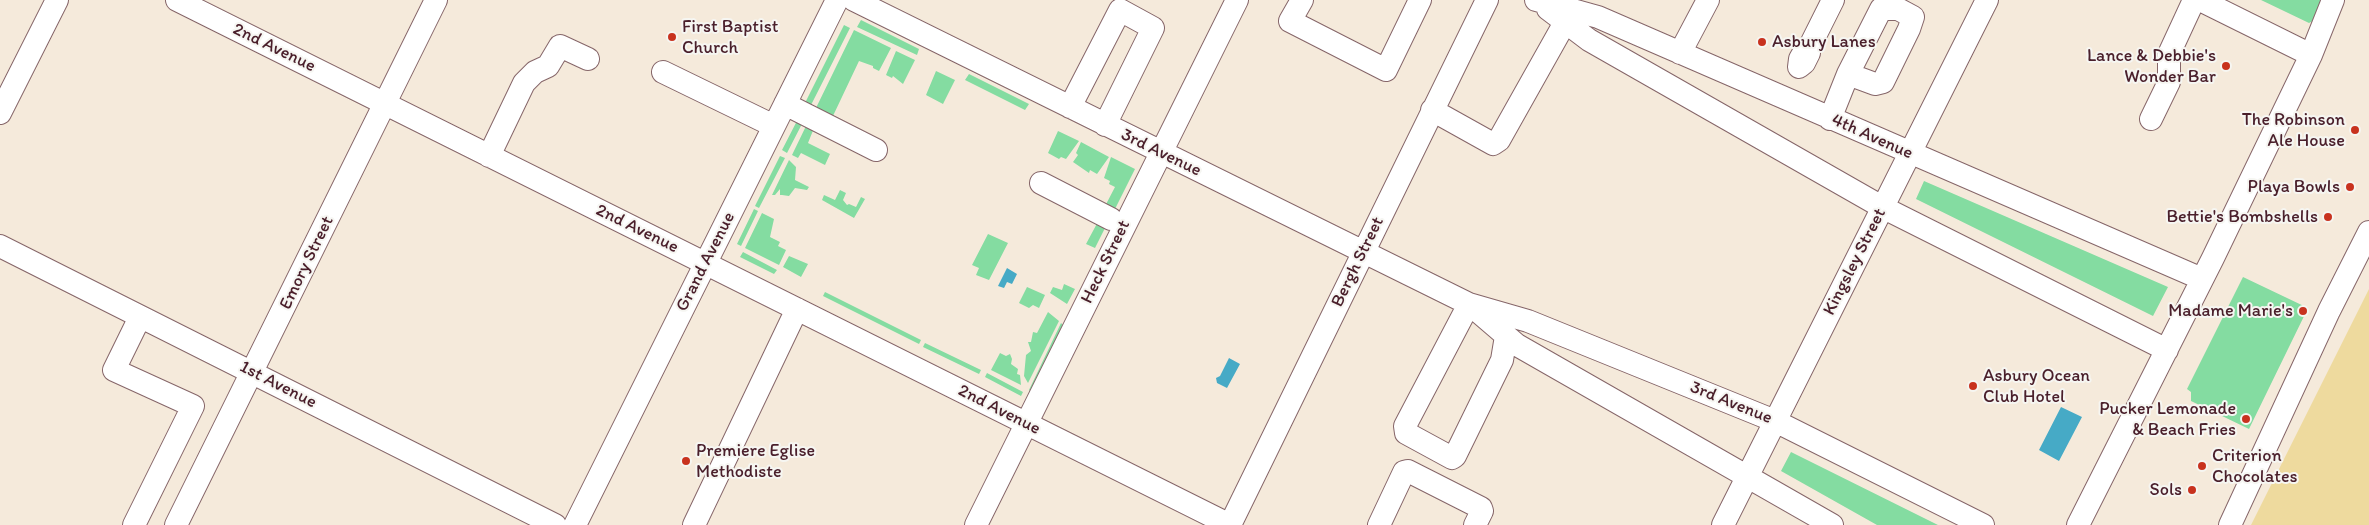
<!DOCTYPE html>
<html>
<head>
<meta charset="utf-8">
<style>
  body { margin:0 }
  canvas { display:block; background:#f5eadb }
</style>
</head>
<body>
<canvas width="2369" height="525"></canvas>
<script>
const ctx = document.querySelector('canvas').getContext('2d');
ctx.lineJoin = 'round';
function fillPath(path, color) {
  ctx.fillStyle = color;
  ctx.fill(path, 'evenodd');
}
function toPath(rows) {
  const path = new Path2D();
  for (const r of rows) {
    path.moveTo(r[0], r[1]);
    for (let i = 2; i < r.length; i += 2) path.lineTo(r[i], r[i + 1]);
  }
  return path;
}
function strokePath(path, color, width, dash) {
  ctx.strokeStyle = color;
  ctx.lineWidth = width;
  ctx.lineCap = dash ? 'butt' : 'round';
  ctx.setLineDash(dash || []);
  ctx.stroke(path);
}
function label(font, color, halo, rows, align = 'center') {
  ctx.font = font + ' Itim,sans-serif';
  ctx.lineWidth = 4;
  ctx.setLineDash([]);
  ctx.textBaseline = 'middle';
  ctx.strokeStyle = halo;
  ctx.fillStyle = color;
  for (const [text, x, y, turn = 0] of rows) {
    ctx.save();
    ctx.translate(x, y);
    ctx.rotate((+turn || 0) * Math.PI / 180);
    ctx.textAlign = isNaN(turn) ? turn : align;
    if (halo) ctx.strokeText(text, 0, 0);
    ctx.fillText(text, 0, 0);
    ctx.restore();
  }
}
const green = toPath([
  [2261,0,2322,0,2315,20,2309,23],
  [861,20,919,49,917,55,857,27],
  [844,25,850,28,810,107,805,103],
  [854,30,891,48,879,71,873,68,873,66,859,61,832,118,815,110],
  [896,51,915,60,903,84,893,76,892,78,886,75],
  [936,71,955,80,943,104,926,95],
  [969,74,1029,104,1025,110,965,80],
  [800,115,804,120,787,153,782,150],
  [807,124,814,128,808,143,830,154,825,165,801,153,798,158,792,155],
  [1058,131,1079,141,1066,159,1061,157,1059,159,1048,153],
  [1081,142,1109,157,1097,174,1090,170,1089,173,1073,162,1078,155,1076,153],
  [780,156,785,158,759,208,755,206],
  [1111,157,1135,169,1111,217,1102,212,1115,187,1109,184,1110,181,1104,178],
  [789,160,796,167,795,180,809,187,807,190,795,188,789,196,782,195,780,195,780,189,775,195,772,195],
  [1924,181,2168,287,2153,316,1916,199],
  [840,190,846,193,843,200,847,205,849,204,856,207,861,197,865,199,854,218,822,200,824,195,835,200],
  [754,209,758,211,741,246,737,244],
  [762,213,774,219,770,237,780,242,778,246,786,250,779,265,745,248],
  [1101,216,1109,220,1095,248,1086,244],
  [988,234,1008,243,989,280,976,275,979,268,972,265],
  [743,252,777,270,774,274,740,257],
  [789,256,808,264,801,277,783,267],
  [2243,277,2308,308,2249,429,2191,401,2191,392,2187,389],
  [1064,284,1075,289,1067,304,1050,293,1053,287,1062,290],
  [1027,287,1045,295,1039,308,1033,305,1029,308,1019,303],
  [825,292,921,340,919,344,823,296],
  [1048,312,1059,321,1028,383,1024,376,1026,355,1031,351,1028,342,1031,342,1033,332,1037,333],
  [1061,323,1063,325,1030,391,1029,390],
  [925,343,981,370,979,374,923,347],
  [1000,353,1006,356,1010,354,1012,359,1011,364,1018,369,1017,374,1020,375,1021,385,991,370],
  [987,373,1023,392,1021,396,985,377],
  [1791,452,1938,525,1877,525,1781,471]
]);
const sand = toPath([
  [2369,289,2369,525,2251,525]
]);
const water = toPath([
  [1007,268,1017,274,1012,284,1007,282,1004,288,998,286],
  [1229,358,1240,364,1227,388,1217,383,1216,378,1220,376],
  [2061,407,2082,417,2059,461,2039,450]
]);
const minor = toPath([
  [177,0,1230,525],
  [854,0,1469,304,1528,321,1775,421,1983,525],
  [1302,0,1290,21,1386,70,1420,0],
  [1536,0,1598,17,2202,279],
  [2200,0,2311,55],
  [1548,9,1589,40,1882,207,2167,350],
  [1807,52,1809,53,1804,63,1799,67,1800,59,1804,52,1807,52,1833,0],
  [1680,53,1708,0],
  [663,72,774,126],
  [785,104,876,150],
  [1070,107,1120,10,1153,28,1105,125],
  [1432,110,1493,144,1499,140,1572,10],
  [0,113,57,0],
  [1830,119,1848,74,1881,9,1898,9,1913,17,1909,29,1883,82,1875,84,1848,74],
  [2151,119,2169,82,2169,54,2194,0],
  [489,156,524,83,535,72,548,66,560,46,588,59],
  [1041,183,1111,219],
  [0,246,555,525],
  [1469,304,1405,426,1406,433,1452,458,1455,456,1502,360,1506,336],
  [1475,309,1517,345,1832,525],
  [134,525,193,406,114,370,140,317],
  [176,525,436,0],
  [575,525,837,0],
  [694,525,797,309],
  [976,525,1237,0],
  [1230,525,1487,0],
  [1379,525,1404,472,1408,471,1481,508,1482,511,1475,525],
  [1723,525,1987,0],
  [2078,525,2213,258,2311,55,2333,0],
  [2230,525,2329,311,2369,232]
]);
const markers = [
  [672,37,5,"#c8321e"],
  [1762,42,5,"#c8321e"],
  [2226,66,5,"#c8321e"],
  [2355,130,5,"#c8321e"],
  [2350,187,5,"#c8321e"],
  [2328,217,5,"#c8321e"],
  [2303,311,5,"#c8321e"],
  [1973,386,5,"#c8321e"],
  [2246,419,5,"#c8321e"],
  [686,461,5,"#c8321e"],
  [2202,466,5,"#c8321e"],
  [2192,490,5,"#c8321e"]
];
const poiNames = [
  ["First Baptist",682,27,"left"],
  ["Church",682,48,"left"],
  ["Asbury Lanes",1772,42,"left"],
  ["Lance & Debbie's",2216,56],
  ["Wonder Bar",2216,77],
  ["The Robinson",2345,120],
  ["Ale House",2345,141],
  ["Playa Bowls",2340,187],
  ["Bettie's Bombshells",2318,217],
  ["Madame Marie's",2293,311],
  ["Asbury Ocean",1983,376,"left"],
  ["Club Hotel",1983,397,"left"],
  ["Pucker Lemonade",2236,409],
  ["& Beach Fries",2236,430],
  ["Premiere Eglise",696,451,"left"],
  ["Methodiste",696,472,"left"],
  ["Criterion",2212,456,"left"],
  ["Chocolates",2212,477,"left"],
  ["Sols",2182,490]
];
const streetNames = [
  ["2nd Avenue",274,48,26],
  ["4th Avenue",1872,137,24],
  ["3rd Avenue",1161,153,26],
  ["2nd Avenue",637,229,26],
  ["Grand Avenue",706,262,-63],
  ["Heck Street",1106,262,-64],
  ["Bergh Street",1358,262,-64],
  ["Kingsley Street",1855,262,-63],
  ["Emory Street",307,263,-64],
  ["1st Avenue",278,385,27],
  ["3rd Avenue",1731,403,22],
  ["2nd Avenue",999,410,27]
];
fillPath(green, '#84dca1');
fillPath(sand, '#eeda9e');
fillPath(water, '#46aac6');
strokePath(minor, '#866669', 24);
strokePath(minor, '#fff', 22);
for (const [x, y, r, color] of markers) {
  const dot = new Path2D();
  dot.arc(x, y, r, 0, 2 * Math.PI);
  ctx.fillStyle = color;
  ctx.fill(dot);
  strokePath(dot, '#f6f6f2', 2);
}
label('18px', '#4a1f2b', '#f6f6f2', poiNames, 'right');
label('18px', '#4a1f2b', '#f6f6f2', streetNames);
</script>
</body>
</html>
